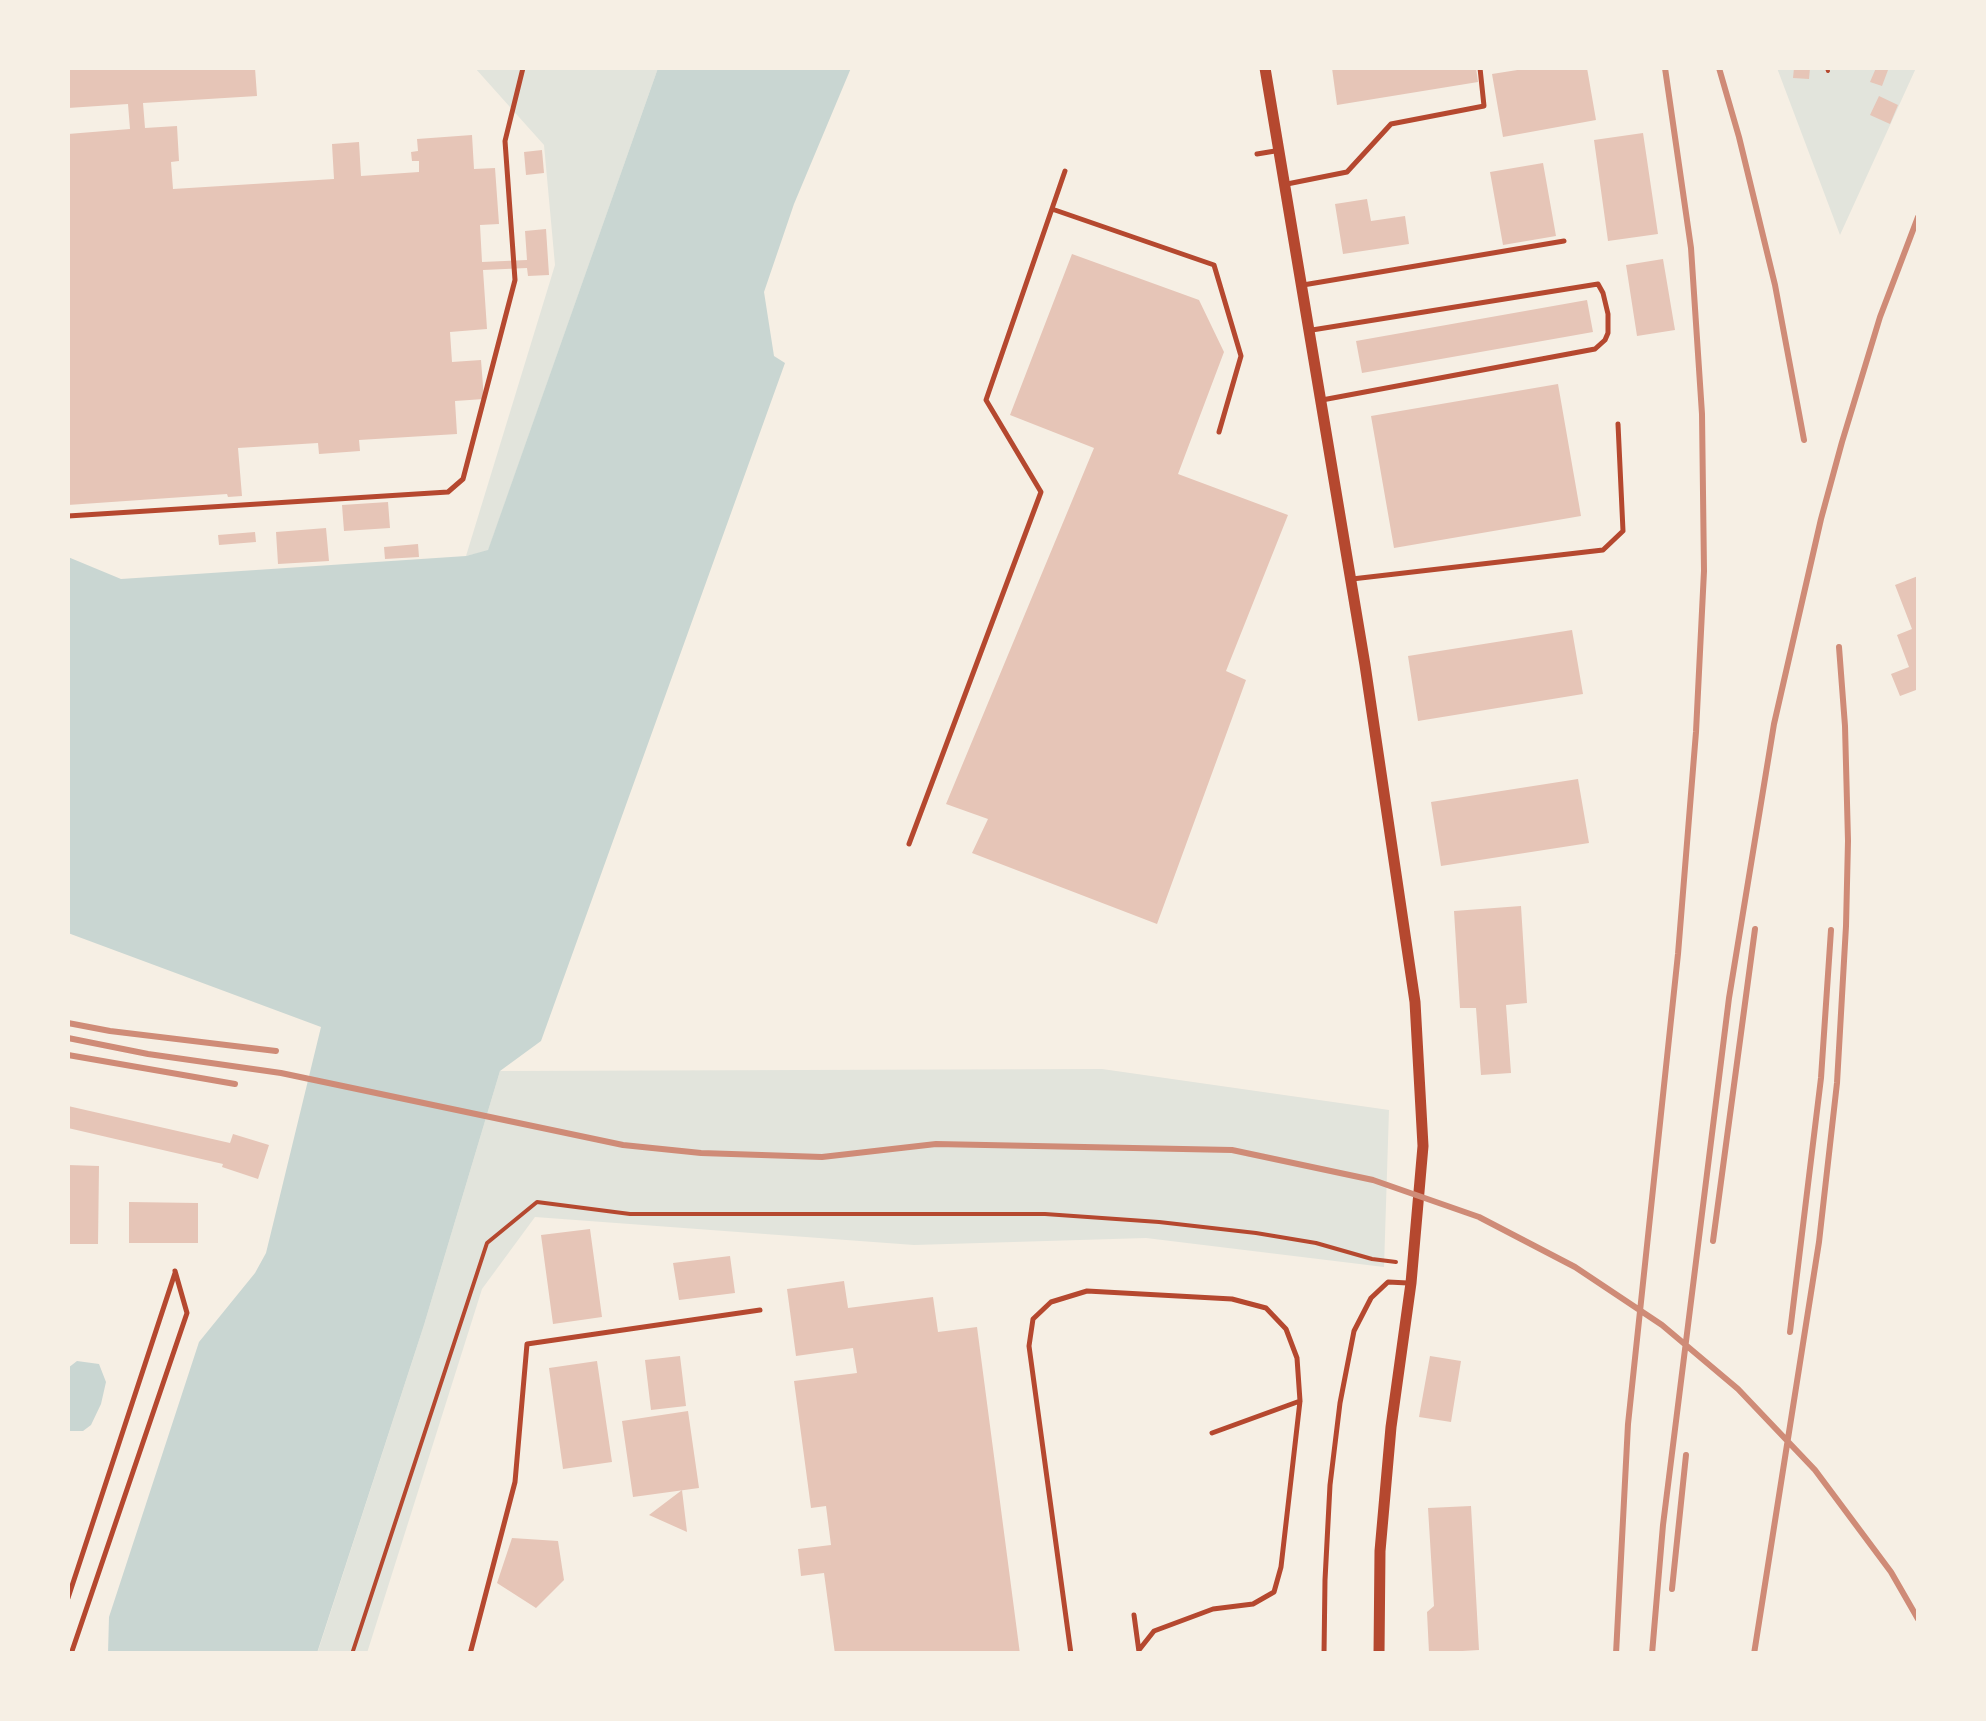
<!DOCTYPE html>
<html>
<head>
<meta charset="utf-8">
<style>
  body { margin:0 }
  #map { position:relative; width:1986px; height:1721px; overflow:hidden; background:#f6efe4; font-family:"Alegreya Sans",sans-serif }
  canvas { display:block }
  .frame { position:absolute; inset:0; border:70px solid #f6efe4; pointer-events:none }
</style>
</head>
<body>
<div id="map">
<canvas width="1986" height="1721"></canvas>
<div class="frame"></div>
</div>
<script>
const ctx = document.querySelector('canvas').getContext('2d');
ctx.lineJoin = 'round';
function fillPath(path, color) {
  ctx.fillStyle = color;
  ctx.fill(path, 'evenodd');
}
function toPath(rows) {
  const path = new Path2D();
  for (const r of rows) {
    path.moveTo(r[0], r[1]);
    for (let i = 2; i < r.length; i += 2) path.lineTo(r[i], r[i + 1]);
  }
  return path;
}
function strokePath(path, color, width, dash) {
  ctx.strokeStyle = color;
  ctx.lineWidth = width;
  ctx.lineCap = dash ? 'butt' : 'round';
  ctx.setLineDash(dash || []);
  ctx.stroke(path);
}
const green = toPath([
  [475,68,658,68,488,551,466,556,555,265,544,145],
  [1777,68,1916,68,1840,235],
  [1102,1069,1389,1110,1384,1267,1146,1238,914,1245,535,1217,482,1289,367,1653,317,1654,424,1325,500,1071]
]);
const water = toPath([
  [658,68,851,68,794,204,764,292,774,356,785,363,541,1041,500,1071,424,1325,317,1653,108,1653,109,1617,199,1342,255,1273,266,1253,321,1027,68,933,68,557,121,579,466,556,488,550],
  [77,1361,99,1364,106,1382,101,1404,91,1425,83,1431,68,1431,68,1368]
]);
const building = toPath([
  [68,68,255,68,257,96,143,103,145,128,177,126,179,161,171,162,173,189,334,179,332,144,359,142,361,176,419,172,419,161,412,161,411,152,418,151,417,139,472,135,474,169,495,168,499,224,480,225,482,262,527,260,525,231,546,229,549,275,528,276,527,268,483,270,487,329,450,332,452,362,481,360,484,399,455,401,457,434,359,440,360,451,319,454,318,443,238,448,242,496,228,497,227,494,68,505,68,134,130,129,128,104,68,108],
  [1332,68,1476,68,1478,82,1337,105],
  [1530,68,1587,68,1596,120,1503,137,1492,74],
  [1794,68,1810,68,1809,79,1793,78],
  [1876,68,1888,70,1882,86,1870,82],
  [1879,96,1898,105,1890,124,1870,115],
  [1643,133,1658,234,1608,241,1594,140],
  [542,150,544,173,526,175,524,152],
  [1543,163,1556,236,1503,245,1490,172],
  [1367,199,1371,221,1405,216,1409,244,1343,254,1335,204],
  [1072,254,1199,300,1224,352,1178,474,1288,515,1226,671,1246,680,1157,924,972,853,988,819,946,804,1094,448,1010,415],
  [1663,259,1675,330,1637,336,1626,265],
  [1587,300,1593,332,1362,373,1356,341],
  [1558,384,1581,516,1394,548,1371,416],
  [388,502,390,528,344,531,342,505],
  [326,528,329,561,278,564,276,532],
  [255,532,256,542,219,545,218,535],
  [418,544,419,557,385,559,384,547],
  [1918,576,1918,697,1916,690,1900,696,1891,674,1909,667,1897,635,1912,629,1895,585],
  [1572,630,1583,694,1418,721,1408,656],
  [1578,779,1589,843,1441,866,1431,802],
  [1521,906,1527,1003,1506,1005,1511,1073,1481,1075,1476,1008,1460,1008,1454,911],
  [68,1106,230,1143,233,1134,269,1145,258,1179,222,1167,223,1164,68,1128],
  [68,1165,99,1166,98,1244,68,1244],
  [129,1202,198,1203,198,1243,129,1243],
  [590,1229,602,1317,553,1324,541,1235],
  [730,1256,735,1293,679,1300,673,1263],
  [844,1281,848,1308,933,1297,938,1332,977,1327,1020,1654,835,1654,824,1573,801,1576,798,1549,831,1545,826,1506,811,1508,794,1381,857,1373,853,1348,796,1356,787,1289],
  [680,1356,686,1406,651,1410,645,1360],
  [1430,1356,1461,1361,1451,1422,1419,1417],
  [597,1361,612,1462,563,1469,549,1368],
  [688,1411,699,1488,633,1497,622,1421],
  [682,1490,687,1532,649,1515],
  [1471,1506,1479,1650,1429,1653,1427,1612,1434,1606,1428,1508],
  [512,1538,558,1541,564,1580,536,1608,497,1583]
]);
const path = toPath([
  [1827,68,1828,71],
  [352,1654,487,1243,537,1202,630,1214,1045,1214,1159,1222,1256,1233,1316,1243,1372,1259,1396,1262]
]);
const service = toPath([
  [1257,154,1275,151],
  [1287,184,1347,172,1391,124,1484,106,1480,68],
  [1052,209,1214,265,1241,356,1219,432],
  [1303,285,1564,241],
  [1312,330,1598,284,1603,293,1608,314,1608,333,1605,340,1595,349,1322,400],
  [68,516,448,492,463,479,515,280,505,141,523,68],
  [1352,579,1603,550,1623,531,1618,424],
  [909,844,1041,492,986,400,1065,171],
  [1212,1433,1300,1401],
  [68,1598,175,1273],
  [1134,1615,1139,1652],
  [71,1654,187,1313,175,1271],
  [470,1654,515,1482,527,1344,760,1310],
  [1071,1654,1029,1346,1033,1319,1051,1302,1087,1291,1232,1299,1266,1308,1286,1329,1297,1358,1300,1401,1281,1567,1274,1592,1253,1604,1213,1609,1154,1631,1139,1650],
  [1324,1654,1325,1580,1330,1485,1340,1403,1354,1331,1371,1298,1388,1282,1408,1283]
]);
const tertiary = toPath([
  [1265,68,1365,665,1415,1002,1423,1146,1411,1283,1391,1427,1380,1551,1379,1654]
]);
const rail = toPath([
  [1719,68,1739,137,1775,285,1804,440],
  [68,1023,110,1031,276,1051],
  [68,1038,148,1054,281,1073,623,1145,701,1153,822,1157,936,1144,1232,1150,1373,1180,1479,1217,1575,1267,1662,1325,1738,1389,1815,1470,1891,1572,1918,1619],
  [68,1055,235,1084],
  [1713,1241,1755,929],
  [1790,1332,1821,1078,1831,930],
  [1672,1589,1686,1455],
  [1616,1654,1628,1424,1678,954,1696,732,1704,571,1702,414,1691,248,1665,68],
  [1652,1654,1663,1525,1729,998,1774,724,1821,519,1842,442,1880,317,1918,217],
  [1754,1654,1819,1242,1837,1083,1846,926,1848,841,1845,726,1839,647]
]);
fillPath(green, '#e2e4dc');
fillPath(water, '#c9d6d2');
fillPath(building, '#e6c5b7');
strokePath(path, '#b5482f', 4);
strokePath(service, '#b5482f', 5);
strokePath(tertiary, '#b5482f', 11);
strokePath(rail, '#cf8b77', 6);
</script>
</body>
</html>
